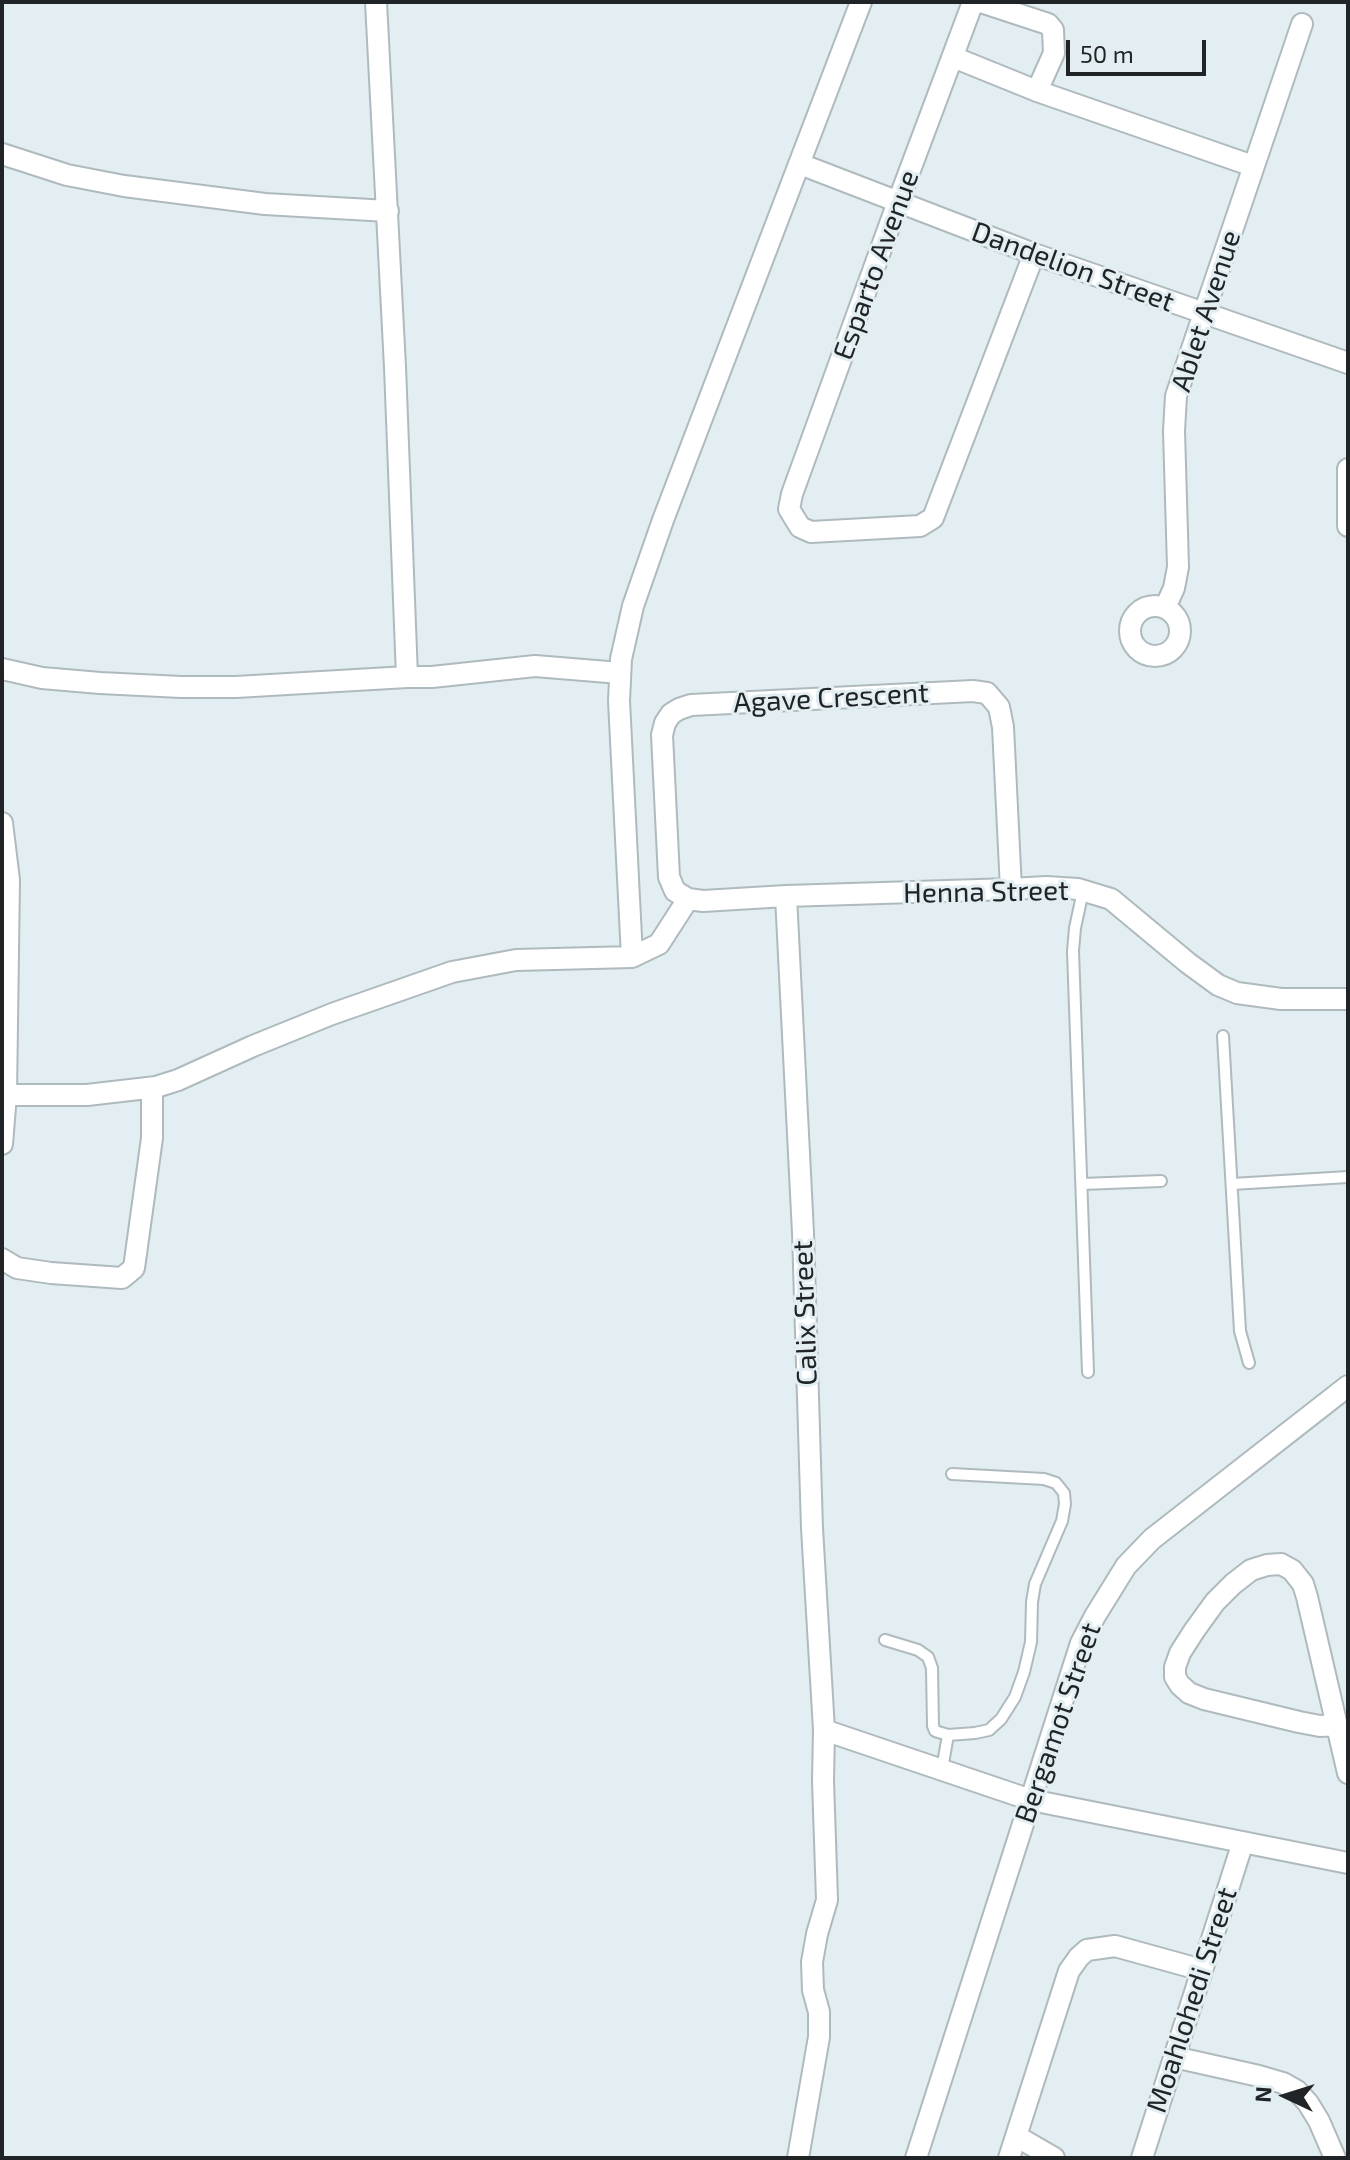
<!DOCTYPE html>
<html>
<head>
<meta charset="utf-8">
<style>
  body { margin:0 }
  #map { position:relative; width:1350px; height:2160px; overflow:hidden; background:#e2eef2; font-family:"Exo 2",sans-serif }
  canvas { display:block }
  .frame { position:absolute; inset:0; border:4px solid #202426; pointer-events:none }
  .north { position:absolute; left:1246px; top:2056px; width:80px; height:80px; -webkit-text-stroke:6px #e2eef2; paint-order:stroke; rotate:274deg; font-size:22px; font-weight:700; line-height:32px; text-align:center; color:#202426 }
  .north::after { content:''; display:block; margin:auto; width:28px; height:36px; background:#202426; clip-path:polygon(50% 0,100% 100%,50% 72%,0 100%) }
  .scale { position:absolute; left:1066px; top:40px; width:140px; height:36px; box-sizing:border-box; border:4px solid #202426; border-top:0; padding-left:10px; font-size:24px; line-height:28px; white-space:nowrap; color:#202426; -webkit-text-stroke:6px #e2eef2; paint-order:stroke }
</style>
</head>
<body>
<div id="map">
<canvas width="1350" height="2160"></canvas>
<div class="frame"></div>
<div class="north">N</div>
<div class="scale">50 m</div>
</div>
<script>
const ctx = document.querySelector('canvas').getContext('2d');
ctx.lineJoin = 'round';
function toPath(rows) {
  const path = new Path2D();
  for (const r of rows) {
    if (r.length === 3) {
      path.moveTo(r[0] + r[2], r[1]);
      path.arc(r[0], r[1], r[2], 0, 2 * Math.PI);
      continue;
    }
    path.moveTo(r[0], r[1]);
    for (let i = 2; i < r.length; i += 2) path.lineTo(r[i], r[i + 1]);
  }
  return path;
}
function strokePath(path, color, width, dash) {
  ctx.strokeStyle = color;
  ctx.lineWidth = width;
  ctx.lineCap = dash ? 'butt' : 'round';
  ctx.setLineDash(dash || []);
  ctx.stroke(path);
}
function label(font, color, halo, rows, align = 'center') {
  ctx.font = font + ' "Exo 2",sans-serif';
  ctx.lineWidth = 6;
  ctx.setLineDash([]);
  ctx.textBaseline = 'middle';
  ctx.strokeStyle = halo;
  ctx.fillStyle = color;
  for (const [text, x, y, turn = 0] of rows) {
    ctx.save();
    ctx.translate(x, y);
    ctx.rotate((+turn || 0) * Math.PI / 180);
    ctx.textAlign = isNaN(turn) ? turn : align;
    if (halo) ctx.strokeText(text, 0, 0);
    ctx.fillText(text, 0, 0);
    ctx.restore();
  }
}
const lane = toPath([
  [1083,891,1075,928,1073,951,1088,1372],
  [1223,1036,1240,1331,1249,1363],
  [1082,1184,1161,1181],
  [1232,1184,1348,1177],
  [885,1640,918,1650,928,1657,932,1668,933,1726,935,1731,948,1735],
  [942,1769,948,1735,975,1733,989,1730,1001,1719,1015,1697,1024,1672,1031,1642,1032,1602,1035,1584,1062,1521,1065,1504,1064,1493,1056,1483,1044,1479,952,1474]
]);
const street = toPath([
  [973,2,898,202,792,494,789,509,800,527,811,532,920,526,933,518,1034,254],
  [981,2,1048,24,1053,30,1054,53,1037,91],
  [953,57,1037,91,1253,166],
  [2,154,67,175,124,186,265,204,388,211],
  [800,164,1034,254,1348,363],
  [1348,469,1348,526],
  [1155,631,25],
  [1165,608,1174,588,1178,567,1174,431,1176,396,1302,24],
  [2,669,42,678,100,683,181,687,236,687,407,677,395,367,376,2],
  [407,677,432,677,535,666,620,673],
  [2,823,9,880,6,1095,2,1144],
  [1011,889,1003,727,999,707,987,693,973,691,691,705,679,709,671,714,665,723,662,735,669,877,675,891,688,899,703,901,786,896,1011,889,1046,887,1078,889,1111,899,1188,963,1218,985,1237,993,1281,999,1348,999],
  [786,896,803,1233,812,1528,824,1730,823,1781,827,1900,817,1934,812,1962,813,1990,819,2012,819,2037,798,2158],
  [632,957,619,701,621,659,633,606,663,520,861,2],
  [2,1095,87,1095,156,1087,178,1080,253,1046,332,1014,452,972,516,960,632,957,659,944,688,899],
  [2,1259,17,1268,51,1273,122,1278,134,1268,152,1138,152,1088],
  [1337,1725,1320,1726,1299,1722,1204,1699,1189,1693,1180,1685,1175,1677,1175,1667,1180,1653,1194,1631,1215,1602,1233,1584,1251,1570,1267,1565,1281,1564,1292,1570,1303,1584,1307,1597,1348,1773],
  [824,1730,1031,1800,1348,1863],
  [1174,2057,1259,2076,1283,2083,1297,2091,1308,2103,1319,2121,1335,2158],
  [1016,2136,1054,2158],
  [916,2158,1081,1643,1095,1616,1126,1566,1152,1539,1348,1386],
  [1009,2158,1069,1971,1079,1957,1087,1950,1115,1946,1202,1970],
  [1142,2158,1243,1842]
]);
const streetNames = [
  ["Esparto Avenue",876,265,-70],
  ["Dandelion Street",1073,267,20],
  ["Ablet Avenue",1206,311,-72],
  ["Agave Crescent",831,698,-3],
  ["Henna Street",986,892,-1],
  ["Calix Street",805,1313,-92],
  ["Bergamot Street",1058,1723,-71],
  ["Moahlohedi Street",1192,2000,-72]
];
strokePath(lane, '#afbabe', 14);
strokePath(street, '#afbabe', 24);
strokePath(lane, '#fff', 10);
strokePath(street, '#fff', 20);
label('28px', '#202426', '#e2eef2', streetNames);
</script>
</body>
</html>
